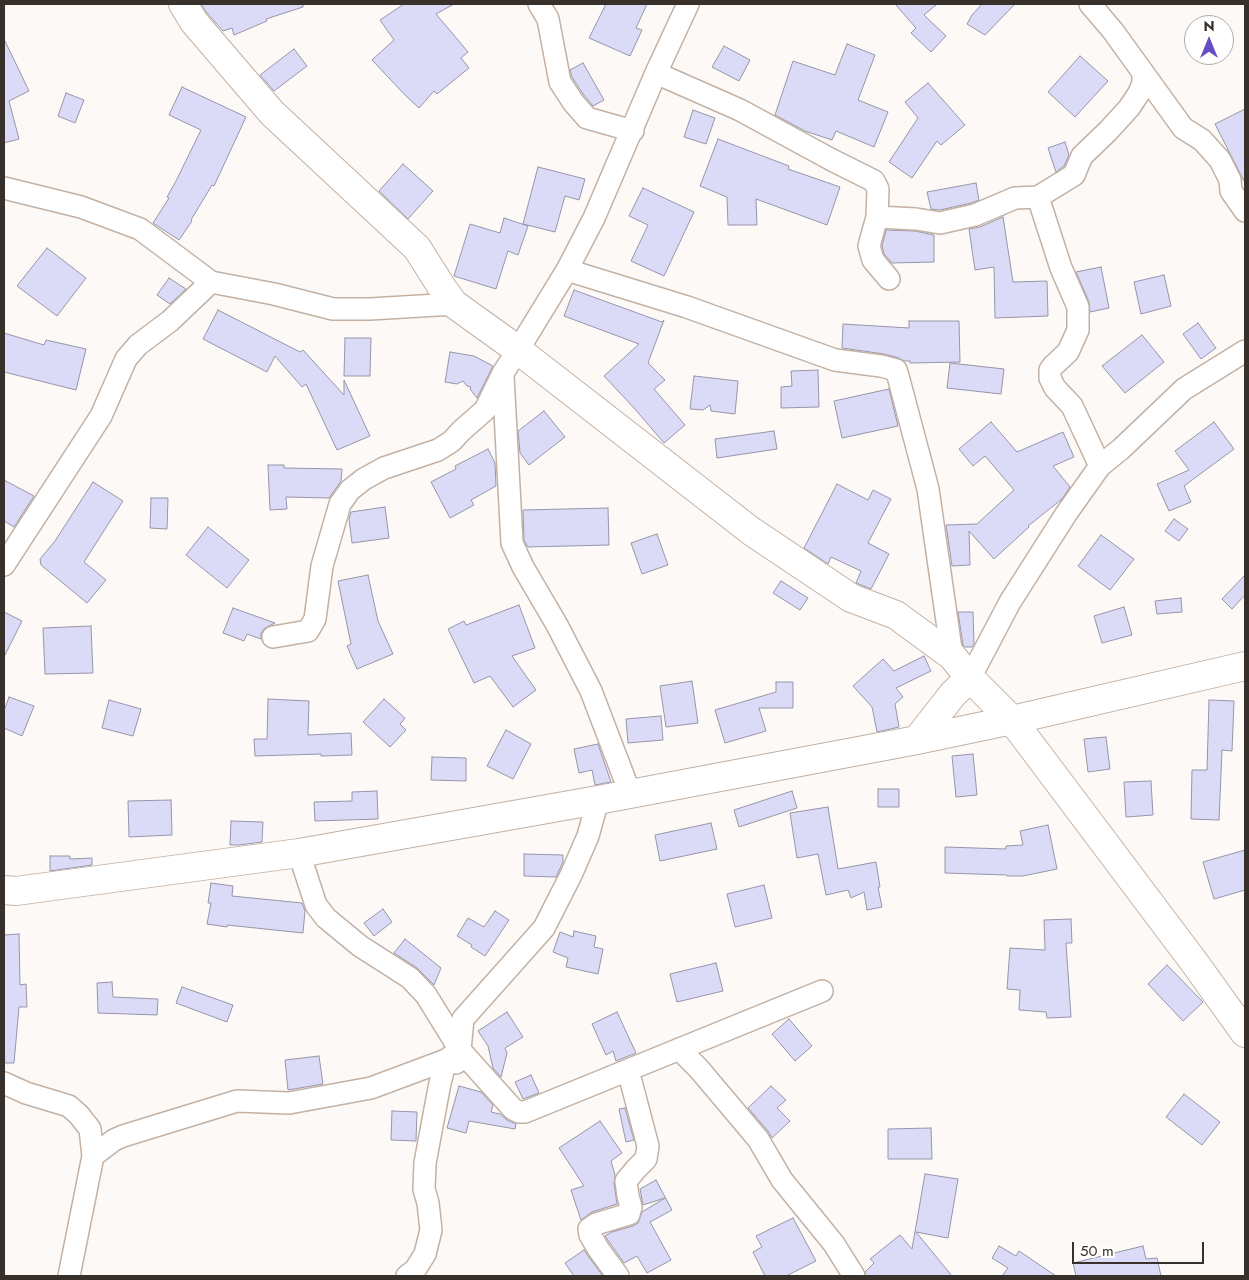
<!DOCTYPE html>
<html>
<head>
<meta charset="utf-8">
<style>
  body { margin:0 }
  #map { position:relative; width:1249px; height:1280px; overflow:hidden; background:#fdf9f6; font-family:Jost,sans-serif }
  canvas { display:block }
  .frame { position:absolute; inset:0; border:5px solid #37302b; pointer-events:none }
  .north { position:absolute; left:1184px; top:15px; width:50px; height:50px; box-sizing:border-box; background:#fff; border:1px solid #afacaa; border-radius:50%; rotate:0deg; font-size:14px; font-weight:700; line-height:20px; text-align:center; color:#37302b }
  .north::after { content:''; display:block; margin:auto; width:18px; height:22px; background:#664dc6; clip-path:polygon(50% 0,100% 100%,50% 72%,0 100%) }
  .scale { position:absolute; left:1072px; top:1242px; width:132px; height:22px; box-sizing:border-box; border:2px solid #37302b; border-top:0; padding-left:6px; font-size:15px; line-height:18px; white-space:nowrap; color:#37302b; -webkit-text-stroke:4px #fff; paint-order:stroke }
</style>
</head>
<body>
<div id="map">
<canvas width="1249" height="1280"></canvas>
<div class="frame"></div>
<div class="north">N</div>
<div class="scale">50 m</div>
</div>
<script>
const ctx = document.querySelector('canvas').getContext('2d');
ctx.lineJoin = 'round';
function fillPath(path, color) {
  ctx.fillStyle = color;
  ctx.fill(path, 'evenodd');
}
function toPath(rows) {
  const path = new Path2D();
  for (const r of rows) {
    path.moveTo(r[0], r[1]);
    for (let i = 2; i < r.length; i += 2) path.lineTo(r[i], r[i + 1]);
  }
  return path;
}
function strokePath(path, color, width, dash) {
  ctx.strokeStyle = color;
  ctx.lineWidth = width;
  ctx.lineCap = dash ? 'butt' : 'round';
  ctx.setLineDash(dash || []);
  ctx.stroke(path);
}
const building = toPath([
  [201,4,303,4,303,7,266,19,267,21,234,35,232,28,223,31,207,13,201,4],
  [404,4,454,4,436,14,468,52,461,58,469,68,437,94,434,91,419,108,405,95,372,60,394,40,380,20,404,4],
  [606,4,647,4,636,28,642,30,630,56,589,38,606,4],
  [895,4,937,4,924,15,946,36,931,52,911,33,916,28,895,4],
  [982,4,1015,4,985,35,967,24,972,15,982,4],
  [4,39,29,91,9,101,19,139,4,143,4,39],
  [847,44,875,55,858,100,888,112,874,147,836,131,832,140,805,131,775,115,793,61,835,75,847,44],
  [724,46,750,60,739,81,712,67,724,46],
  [294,49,307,66,274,91,260,75,294,49],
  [1080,56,1108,81,1075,117,1048,92,1080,56],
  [583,63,604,100,593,106,583,94,572,77,570,70,583,63],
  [928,83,965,125,941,145,937,141,912,178,889,162,918,118,905,102,928,83],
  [182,87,246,117,214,186,212,185,191,220,192,221,179,240,153,223,169,198,167,197,176,181,201,130,169,115,182,87],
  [66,93,84,100,75,123,58,116,66,93],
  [1245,109,1245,183,1215,124,1245,109],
  [693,110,715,118,706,144,684,137,693,110],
  [718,139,789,166,788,169,840,187,827,225,756,199,757,225,728,225,727,197,700,186,718,139],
  [1065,142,1069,155,1064,166,1056,172,1048,148,1065,142],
  [403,164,433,191,408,219,379,191,403,164],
  [538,167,585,179,579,200,565,196,555,232,523,224,538,167],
  [976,183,979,200,971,203,940,210,931,209,927,192,976,183],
  [643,188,694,212,664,276,631,261,648,225,629,216,643,188],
  [1003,217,1013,282,1047,281,1048,316,995,318,994,267,975,270,969,229,980,227,1003,217],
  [504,218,528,226,518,255,508,251,496,289,454,276,470,224,500,233,504,218],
  [886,230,915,231,934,235,934,262,892,263,884,254,882,246,886,230],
  [47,248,86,278,57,316,17,286,47,248],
  [1101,267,1109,308,1090,312,1089,302,1076,272,1101,267],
  [1164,275,1171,306,1141,314,1134,282,1164,275],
  [169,278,186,289,170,304,157,295,169,278],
  [574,290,662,322,664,320,648,363,665,380,654,389,685,425,664,443,634,408,604,376,639,344,564,316,574,290],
  [218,310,300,352,303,350,344,395,344,380,370,436,337,450,306,384,302,387,275,356,267,372,203,339,218,310],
  [909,321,959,321,960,362,910,363,910,361,904,361,899,358,884,354,842,348,843,324,909,328,909,321],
  [1198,323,1216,348,1201,359,1183,334,1198,323],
  [4,333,44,345,46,340,86,349,76,390,4,372,4,333],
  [1142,335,1164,362,1125,393,1102,366,1142,335],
  [345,338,371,338,370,376,344,376,345,338],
  [450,352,474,356,493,366,477,398,470,389,471,387,467,386,463,381,457,384,445,382,450,352],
  [950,363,1004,369,1001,394,947,388,950,363],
  [818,370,819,407,781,408,781,387,792,386,791,371,818,370],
  [694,376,738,381,735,414,711,411,710,405,703,410,690,409,694,376],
  [889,389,898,426,842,438,834,401,889,389],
  [544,411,565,437,529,465,520,453,518,431,544,411],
  [991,422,1017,452,1063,432,1074,457,1053,466,1070,487,1062,499,1028,526,1029,527,994,559,969,531,970,565,952,566,946,525,977,524,1014,490,985,456,973,466,959,449,991,422],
  [1214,422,1234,449,1184,486,1191,502,1169,511,1157,484,1189,470,1175,451,1214,422],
  [774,431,777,449,717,458,715,439,774,431],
  [488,449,495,463,496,486,471,500,474,505,450,518,431,482,456,469,455,466,488,449],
  [268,465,284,465,284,468,342,469,341,481,329,498,286,497,287,509,270,510,268,465],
  [4,480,34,496,14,527,4,521,4,480],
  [93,482,123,501,84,562,106,580,87,603,41,565,40,559,55,541,93,482],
  [837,484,868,500,873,490,891,499,868,543,889,554,871,589,856,583,861,571,831,557,828,564,804,548,837,484],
  [151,498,168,498,167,529,150,528,151,498],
  [385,507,389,538,352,543,349,519,351,512,385,507],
  [608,508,609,545,528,547,524,540,523,510,608,508],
  [1174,519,1188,529,1179,541,1165,531,1174,519],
  [208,527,249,560,227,588,186,555,208,527],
  [657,534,668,565,642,574,631,543,657,534],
  [1101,535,1134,559,1110,590,1078,566,1101,535],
  [368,575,378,621,393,654,357,669,347,646,351,644,338,581,368,575],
  [1245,575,1245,595,1232,609,1222,599,1245,575],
  [781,581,808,598,800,610,773,593,781,581],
  [1181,598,1182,612,1157,614,1155,601,1181,598],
  [519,605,535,648,512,656,536,690,513,707,490,676,474,683,448,629,464,621,466,625,519,605],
  [1124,607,1132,635,1102,643,1094,616,1124,607],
  [233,608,275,623,265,628,261,633,261,639,247,634,244,641,223,633,233,608],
  [4,612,22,621,4,657,4,612],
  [958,612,973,612,974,644,972,647,965,647,963,645,958,612],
  [91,626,93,673,45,674,43,628,91,626],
  [924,656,931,671,896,688,903,697,895,704,899,727,877,732,872,707,853,686,883,659,894,671,924,656],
  [692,681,698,723,666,727,660,686,692,681],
  [776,682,793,682,793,708,759,708,766,731,725,743,715,710,776,692,776,682],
  [9,697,34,706,22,736,4,728,4,711,9,697],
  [268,699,309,701,308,735,351,733,352,755,321,756,321,754,255,756,254,739,267,739,268,699],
  [384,699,405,718,400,724,406,730,390,747,363,722,384,699],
  [109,700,141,709,133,736,102,728,109,700],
  [1209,700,1234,701,1232,751,1222,750,1219,820,1191,819,1192,770,1207,770,1209,700],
  [661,716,663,740,628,743,626,719,661,716],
  [506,730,531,744,513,779,487,766,506,730],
  [1106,737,1110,769,1088,772,1084,739,1106,737],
  [598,744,611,782,595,785,592,770,579,773,574,749,598,744],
  [973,754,977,795,956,797,952,756,973,754],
  [432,757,466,758,466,781,431,780,432,757],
  [1151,781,1153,815,1126,817,1124,782,1151,781],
  [878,789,899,789,899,807,878,807,878,789],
  [377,791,378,819,315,821,314,802,352,801,352,792,377,791],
  [792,791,797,808,739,827,734,810,792,791],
  [171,800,172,835,129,837,128,801,171,800],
  [828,807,838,869,876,862,880,887,878,887,882,907,867,910,864,892,851,898,848,890,826,895,818,854,797,858,790,813,828,807],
  [231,821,263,822,262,842,239,845,230,845,231,821],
  [711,823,717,849,660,861,655,835,711,823],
  [1048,825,1057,869,1023,876,1007,876,1007,875,945,873,945,847,1006,849,1006,846,1023,845,1020,831,1048,825],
  [1245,850,1245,890,1214,899,1203,862,1245,850],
  [524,854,563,855,563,862,556,877,524,876,524,854],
  [50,856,70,856,70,859,92,858,92,865,50,871,50,856],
  [211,883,233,886,232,896,302,903,305,911,303,933,227,925,227,927,207,924,211,903,208,903,211,883],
  [764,885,772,918,735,927,727,894,764,885],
  [383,909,392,922,374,936,364,923,383,909],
  [495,911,509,920,485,956,471,947,472,945,457,936,468,918,484,927,495,911],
  [1071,919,1072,943,1066,943,1071,1017,1047,1018,1046,1012,1019,1010,1020,990,1007,989,1010,948,1045,950,1044,920,1071,919],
  [574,931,596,936,594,947,603,949,598,974,566,967,568,958,553,952,560,932,573,937,574,931],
  [19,934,20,985,26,984,27,1007,19,1007,14,1063,4,1063,4,935,19,934],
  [405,939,441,968,434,985,417,968,394,953,405,939],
  [716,963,723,991,677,1002,670,974,716,963],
  [1167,965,1203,1002,1183,1021,1148,984,1167,965],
  [112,982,113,997,158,999,157,1015,98,1013,97,983,112,982],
  [182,987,233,1005,227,1022,176,1003,182,987],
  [507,1012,523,1037,505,1048,507,1053,501,1077,493,1068,488,1046,478,1031,507,1012],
  [617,1012,636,1053,616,1061,613,1051,606,1055,592,1024,617,1012],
  [789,1019,812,1046,795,1061,772,1034,789,1019],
  [319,1056,323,1084,288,1090,285,1060,319,1056],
  [531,1075,539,1093,523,1099,515,1082,531,1075],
  [459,1086,481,1092,493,1105,491,1112,500,1114,507,1120,516,1124,515,1129,469,1121,466,1133,447,1128,459,1086],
  [771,1086,786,1100,777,1108,790,1121,772,1138,768,1131,748,1108,771,1086],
  [1184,1094,1220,1122,1202,1145,1166,1117,1184,1094],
  [625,1108,634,1140,626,1142,619,1109,625,1108],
  [392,1111,417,1112,416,1141,391,1140,392,1111],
  [600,1121,622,1153,611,1161,615,1175,614,1183,617,1204,592,1212,581,1220,571,1190,584,1186,559,1148,600,1121],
  [931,1128,932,1159,888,1159,888,1129,931,1128],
  [925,1174,958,1179,948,1238,916,1232,952,1276,866,1276,865,1272,874,1263,870,1259,900,1235,912,1249,925,1174],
  [656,1180,672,1210,650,1222,671,1260,647,1273,637,1256,624,1263,605,1236,612,1232,633,1226,638,1223,642,1212,665,1198,643,1205,640,1189,656,1180],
  [793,1218,816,1261,786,1276,765,1276,753,1252,762,1247,756,1236,793,1218],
  [999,1246,1016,1256,1019,1251,1056,1276,1002,1276,1008,1268,992,1258,999,1246],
  [1143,1246,1146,1259,1157,1258,1161,1276,1076,1276,1073,1263,1143,1246],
  [584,1250,589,1257,602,1275,600,1276,574,1276,565,1263,584,1250]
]);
const street = toPath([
  [539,4,548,19,560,82,573,102,587,118,633,131],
  [1090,4,1113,31,1183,128,1202,140,1220,160,1230,180,1231,191,1245,211],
  [656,73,740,110,832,160,874,181,878,189,877,217,869,246,873,260,889,279],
  [4,188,81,207,140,229,211,282,274,294,333,309,370,309,454,304],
  [1038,197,1061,268,1078,307,1078,330,1068,352,1053,366,1050,370,1050,378,1055,388,1072,406,1100,466],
  [877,217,916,219,940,223,975,215,1015,198,1038,197,1074,175,1082,156,1108,131,1129,108,1139,93,1143,83,1143,73],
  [567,270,687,307,835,360,881,366,896,370,898,376,928,489,952,656],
  [503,376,512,543,523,567,557,625,591,691,630,793],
  [4,565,101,416,126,359,138,345,170,321,211,282],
  [273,637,308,631,315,619,322,566,340,504,350,490,364,479,384,468,438,450,452,441,461,431,485,410,503,373,518,350,567,270,594,218,656,73,688,4],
  [970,678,1010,602,1066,514,1100,466,1121,449,1184,389,1245,351],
  [598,800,588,836,571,875,544,928,463,1019,460,1050,513,1109,519,1112,525,1112,822,991],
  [299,853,316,905,326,918,360,946,410,978,426,995,460,1050,446,1060,440,1083,425,1163,424,1189,428,1203,431,1230,425,1254,415,1270,407,1276],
  [679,1049,699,1069,758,1139,782,1180,834,1244,854,1276],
  [4,1083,26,1093,69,1106,79,1115,90,1129,93,1156,69,1276],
  [93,1156,114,1140,123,1136,237,1101,289,1103,371,1088,446,1060,456,1063],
  [618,1276,599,1250,590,1235,589,1229,596,1224,629,1214,631,1207,628,1196,626,1181,636,1169,646,1159,648,1146,628,1070]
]);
const secondary = toPath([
  [183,4,194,22,272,113,417,248,443,289,454,304,518,350,751,531,851,598,896,615,952,656,970,678,1012,720,1194,962,1245,1033],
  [917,740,953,694,970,678],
  [4,890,16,891,299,853,598,800,917,740,1012,720,1245,666]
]);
fillPath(building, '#dcdbf7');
strokePath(building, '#9695a9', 1);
strokePath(street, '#c3b1a3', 24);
strokePath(secondary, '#c3b1a3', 30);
strokePath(street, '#fff', 21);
strokePath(secondary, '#fff', 28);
</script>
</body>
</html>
